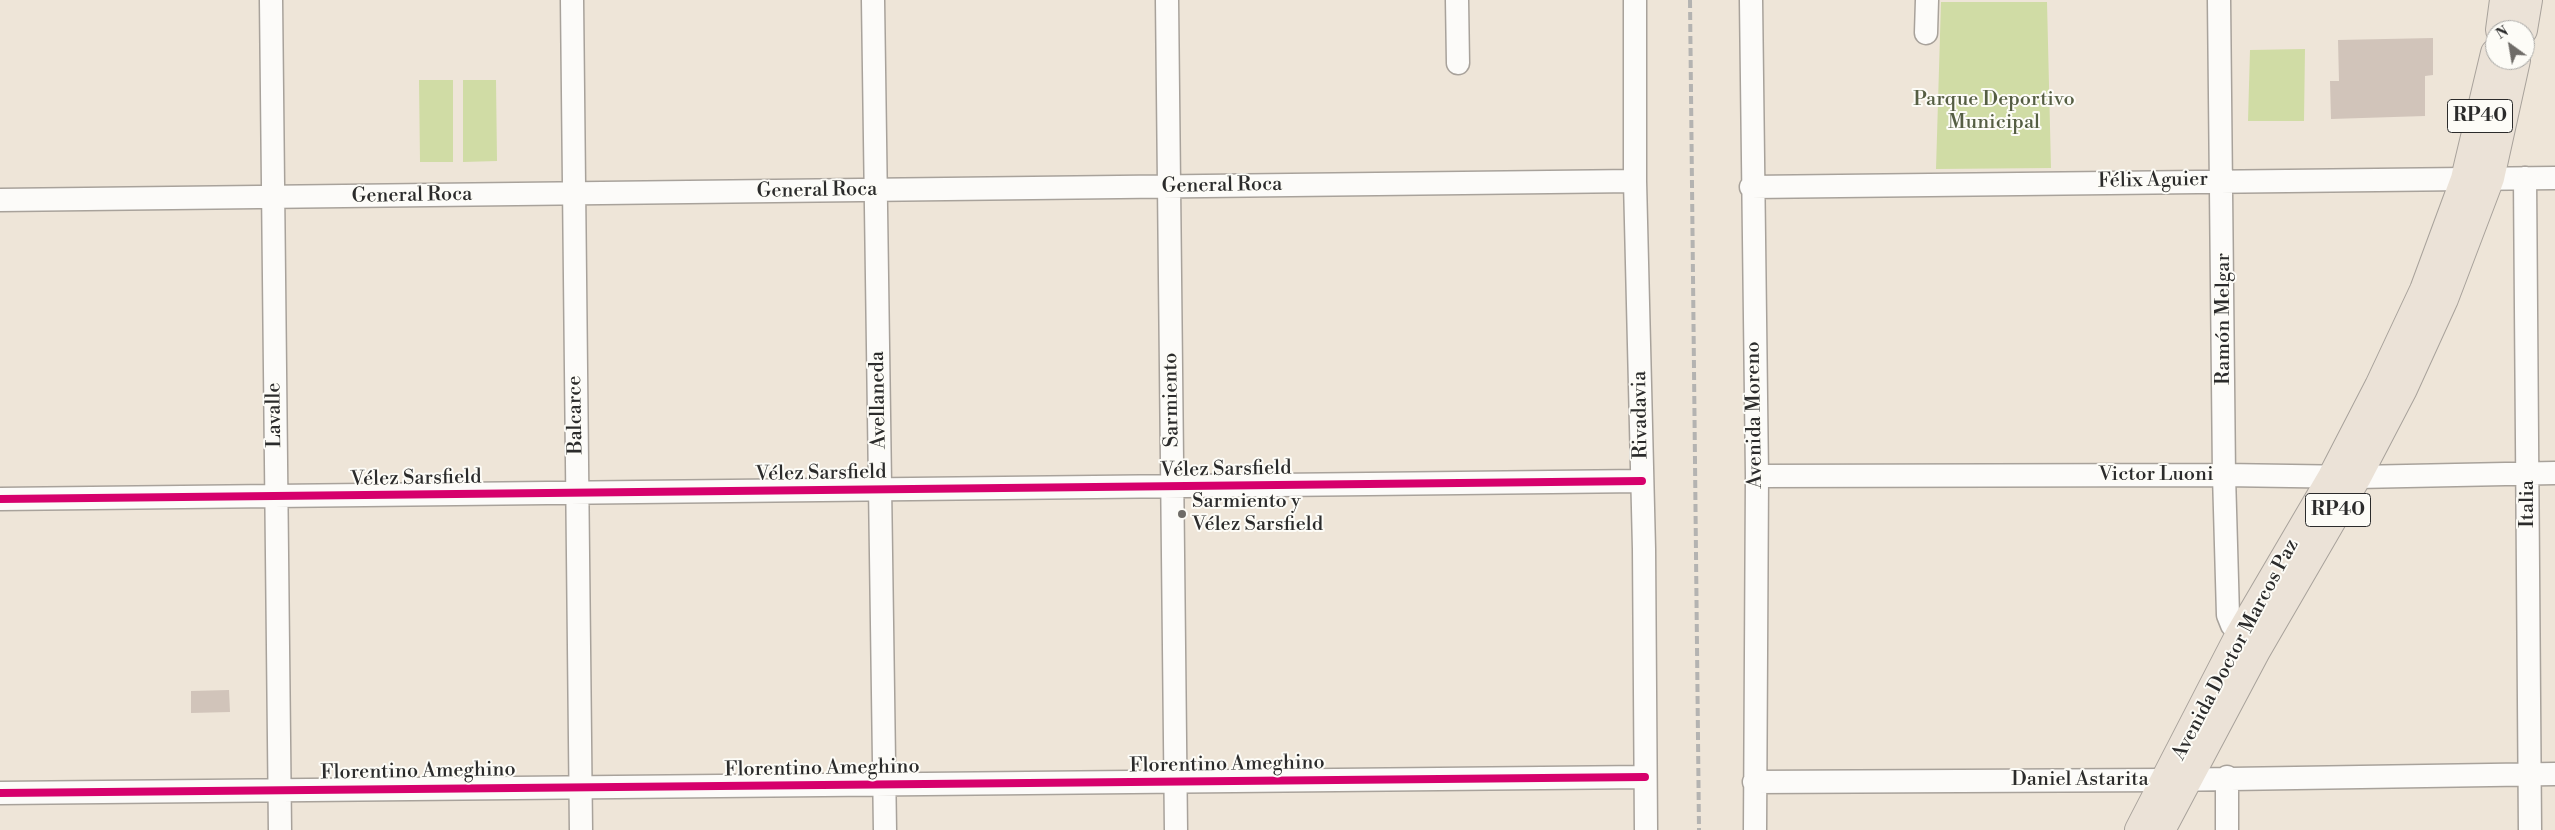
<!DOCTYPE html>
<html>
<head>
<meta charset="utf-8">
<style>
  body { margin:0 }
  #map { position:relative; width:2555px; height:830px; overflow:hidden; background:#eee5d8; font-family:"Libre Bodoni",serif }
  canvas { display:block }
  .north { position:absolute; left:2485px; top:20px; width:50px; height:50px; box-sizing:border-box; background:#fdfcf7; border:1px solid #a9a8a5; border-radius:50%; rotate:328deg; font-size:14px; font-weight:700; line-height:20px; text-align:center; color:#2b2b2b }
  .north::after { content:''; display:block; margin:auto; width:18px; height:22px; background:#6f6c68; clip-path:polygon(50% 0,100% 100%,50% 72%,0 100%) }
</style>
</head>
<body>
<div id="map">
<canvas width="2555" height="830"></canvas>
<div class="north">N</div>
</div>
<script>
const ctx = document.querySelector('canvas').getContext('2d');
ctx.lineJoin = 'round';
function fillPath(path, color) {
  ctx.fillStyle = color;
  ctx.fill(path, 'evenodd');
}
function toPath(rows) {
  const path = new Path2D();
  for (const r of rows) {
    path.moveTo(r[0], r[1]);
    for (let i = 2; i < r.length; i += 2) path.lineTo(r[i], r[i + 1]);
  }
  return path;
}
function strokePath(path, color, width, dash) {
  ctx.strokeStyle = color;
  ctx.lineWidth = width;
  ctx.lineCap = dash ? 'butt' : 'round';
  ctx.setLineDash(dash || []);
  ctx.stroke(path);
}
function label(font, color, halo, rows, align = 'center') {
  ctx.font = font + ' "Libre Bodoni",serif';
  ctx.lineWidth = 4;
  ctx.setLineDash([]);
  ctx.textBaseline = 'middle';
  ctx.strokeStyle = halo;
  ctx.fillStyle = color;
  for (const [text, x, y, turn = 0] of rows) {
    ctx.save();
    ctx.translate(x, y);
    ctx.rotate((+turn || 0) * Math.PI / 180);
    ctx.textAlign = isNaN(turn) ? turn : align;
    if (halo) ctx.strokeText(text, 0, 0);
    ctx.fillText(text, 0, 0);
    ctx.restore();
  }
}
const green = toPath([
  [1941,2,2047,2,2051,168,1936,169],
  [2305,49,2304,121,2248,121,2250,50],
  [419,80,453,80,453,162,420,162],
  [463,80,496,80,497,161,463,162]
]);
const building = toPath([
  [2433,38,2433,75,2425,76,2425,116,2331,119,2330,81,2339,81,2338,40],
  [229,690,230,712,191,713,191,691]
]);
const street = toPath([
  [271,0,280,830],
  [572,0,581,830],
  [873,0,885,830],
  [1167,0,1176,830],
  [1457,0,1458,63],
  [1635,0,1635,181,1644,549,1646,830],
  [1751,0,1757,476,1755,830],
  [2219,0,2224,475,2228,615,2232,625,2240,634],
  [1926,33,1927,0],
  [2525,178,2530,830],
  [1751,187,2555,178],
  [0,200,1635,181],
  [1757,476,2224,475,2357,477,2555,473],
  [0,499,1642,481],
  [2227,777,2227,830],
  [1754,782,2166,780,2555,774],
  [0,793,1645,777]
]);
const primary = toPath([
  [2500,30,2504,0],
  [2523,30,2528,0],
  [2139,830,2240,634,2332,477,2379,386,2424,290,2465,179,2495,53],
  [2161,830,2256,651,2357,477,2403,389,2444,299,2490,178,2516,60]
]);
const rail = toPath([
  [1690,0,1699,830]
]);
const cycleway = toPath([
  [0,499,1642,481],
  [0,793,1645,777]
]);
const markers = [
  [1182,514,5,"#6f6c68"]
];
const shields = [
  [2480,116,65],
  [2338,510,65]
];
const shieldNames = [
  ["RP40",2480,116],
  ["RP40",2338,510]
];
const parkNames = [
  ["Parque Deportivo",1994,100],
  ["Municipal",1994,123]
];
const streetNames = [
  ["Félix Aguier",2153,181,-1],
  ["General Roca",1222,186,-1],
  ["General Roca",817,191,-1],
  ["General Roca",412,196,-1],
  ["Ramón Melgar",2224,319,-90],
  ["Avellaneda",879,400,-91],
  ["Sarmiento",1172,400,-91],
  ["Lavalle",275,415,-91],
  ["Balcarce",576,415,-91],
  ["Rivadavia",1641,415,-91],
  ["Avenida Moreno",1755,415,-91],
  ["Vélez Sarsfield",1226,470,-1],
  ["Vélez Sarsfield",821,474,-1],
  ["Victor Luoni",2156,475],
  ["Vélez Sarsfield",416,479,-1],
  ["Italia",2528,504,-90],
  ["Avenida Doctor Marcos Paz",2236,650,-62],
  ["Florentino Ameghino",1227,765,-1],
  ["Florentino Ameghino",822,769,-1],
  ["Florentino Ameghino",418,772,-1],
  ["Daniel Astarita",2080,780]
];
const poiNames = [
  ["Sarmiento y",1192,502],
  ["Vélez Sarsfield",1192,525]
];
fillPath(green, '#d0dca5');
fillPath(building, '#d1c4ba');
strokePath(street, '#a8a29b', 25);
strokePath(primary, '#a8a29b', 30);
strokePath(street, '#fcfbf9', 22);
strokePath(primary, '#ebe2d7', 28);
strokePath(rail, '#b4b3b1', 4, [8, 4]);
strokePath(cycleway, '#d6006c', 8);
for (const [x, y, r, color] of markers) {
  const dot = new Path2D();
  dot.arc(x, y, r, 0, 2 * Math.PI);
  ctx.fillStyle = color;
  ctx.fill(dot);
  strokePath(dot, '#fdfcf7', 2);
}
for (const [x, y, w] of shields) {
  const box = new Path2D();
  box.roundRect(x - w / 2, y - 16.5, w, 33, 4);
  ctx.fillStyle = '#fdfcf7';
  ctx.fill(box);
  strokePath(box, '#2b2b2b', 1);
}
label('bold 19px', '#2b2b2b', null, shieldNames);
label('20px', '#555e43', '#fdfcf7', parkNames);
label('20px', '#2b2b2b', '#fdfcf7', streetNames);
label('20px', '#2b2b2b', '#fdfcf7', poiNames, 'left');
</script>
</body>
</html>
